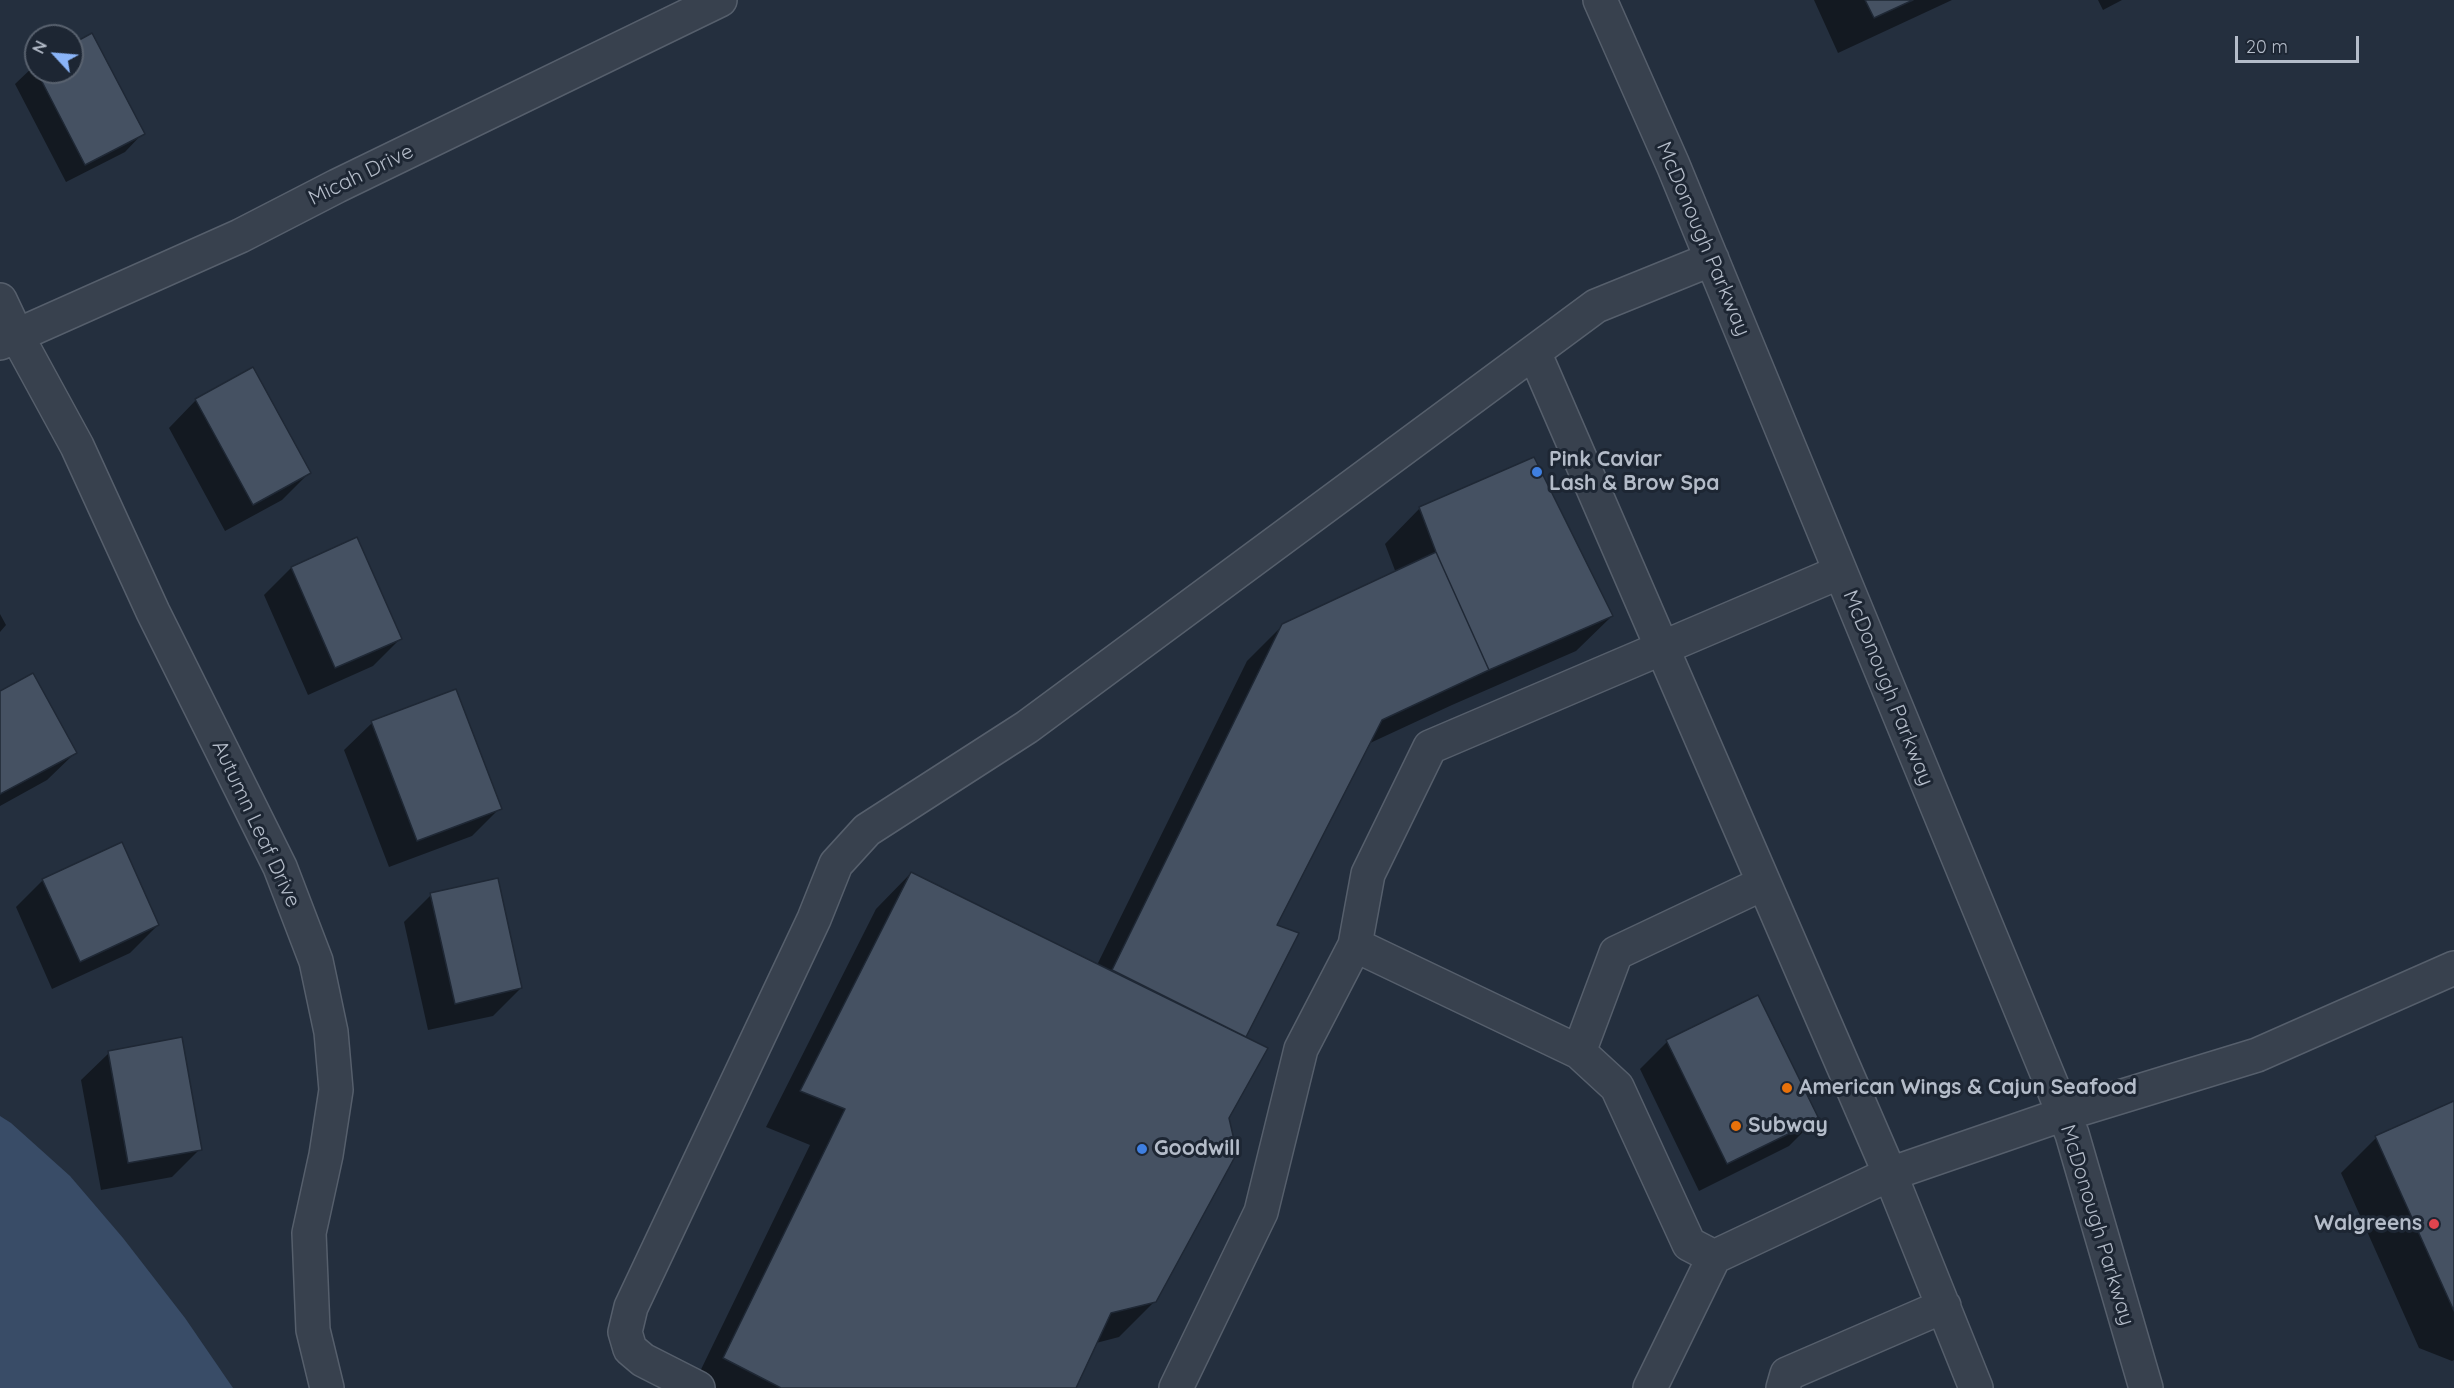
<!DOCTYPE html>
<html>
<head>
<meta charset="utf-8">
<style>
  body { margin:0 }
  #map { position:relative; width:2454px; height:1388px; overflow:hidden; background:#242f3e; font-family:Quicksand,sans-serif }
  canvas { display:block }
  .north { position:absolute; left:24px; top:24px; width:60px; height:60px; box-sizing:border-box; background:#1d2633; border:2px solid #59626f; border-radius:50%; rotate:296deg; font-size:16px; font-weight:700; line-height:24px; text-align:center; color:#b4bcc9 }
  .north::after { content:''; display:block; margin:auto; width:21px; height:27px; background:#8ab4f8; clip-path:polygon(50% 0,100% 100%,50% 72%,0 100%) }
  .scale { position:absolute; left:2235px; top:36px; width:124px; height:27px; box-sizing:border-box; border:3px solid #b4bcc9; border-top:0; padding-left:8px; font-size:18px; line-height:21px; white-space:nowrap; color:#b4bcc9; -webkit-text-stroke:4px #1d2633; paint-order:stroke }
</style>
</head>
<body>
<div id="map">
<canvas width="2454" height="1388"></canvas>
<div class="north">N</div>
<div class="scale">20 m</div>
</div>
<script>
const ctx = document.querySelector('canvas').getContext('2d');
ctx.lineJoin = 'round';
function fillPath(path, color) {
  ctx.fillStyle = color;
  ctx.fill(path, 'evenodd');
}
function toPath(rows) {
  const path = new Path2D();
  for (const r of rows) {
    path.moveTo(r[0], r[1]);
    for (let i = 2; i < r.length; i += 2) path.lineTo(r[i], r[i + 1]);
  }
  return path;
}
function strokePath(path, color, width, dash) {
  ctx.strokeStyle = color;
  ctx.lineWidth = width;
  ctx.lineCap = dash ? 'butt' : 'round';
  ctx.setLineDash(dash || []);
  ctx.stroke(path);
}
function label(font, color, halo, rows, align = 'center') {
  ctx.font = font + ' Quicksand,sans-serif';
  ctx.lineWidth = 6;
  ctx.setLineDash([]);
  ctx.textBaseline = 'middle';
  ctx.strokeStyle = halo;
  ctx.fillStyle = color;
  for (const [text, x, y, turn = 0] of rows) {
    ctx.save();
    ctx.translate(x, y);
    ctx.rotate((+turn || 0) * Math.PI / 180);
    ctx.textAlign = isNaN(turn) ? turn : align;
    if (halo) ctx.strokeText(text, 0, 0);
    ctx.fillText(text, 0, 0);
    ctx.restore();
  }
}
const water = toPath([
  [0,1116,11,1123,70,1176,123,1238,185,1318,233,1388,0,1388]
]);
const shadow = toPath([
  [1814,0,1952,0,1838,53],
  [2098,0,2122,0,2103,10],
  [72,45,143,133,125,152,66,182,15,84,36,64,36,72,72,72],
  [196,400,309,473,282,500,225,531,169,428],
  [1420,508,1612,616,1576,651,1452,705,1368,744,1275,926,1297,934,1244,1037,1154,1302,1119,1337,1096,1343,1074,1388,692,1388,810,1145,766,1127,876,909,911,873,1097,965,1247,661,1283,625,1396,573,1385,544],
  [291,568,400,639,373,666,308,695,264,595],
  [0,614,6,625,0,632],
  [0,693,75,753,47,780,0,806],
  [372,723,500,808,472,836,389,867,344,750],
  [43,880,158,925,130,953,52,989,16,907],
  [431,895,521,988,493,1016,428,1030,404,922],
  [1667,1042,1817,1118,1789,1146,1699,1191,1640,1069],
  [109,1053,200,1149,172,1177,101,1190,81,1080],
  [2454,1102,2454,1360,2452,1361,2419,1348,2341,1173,2376,1138]
]);
const building = toPath([
  [1865,0,1913,0,1874,18,1865,0],
  [92,33,145,134,85,165,37,72,72,72,72,44,92,33],
  [253,367,311,473,253,505,195,399,253,367],
  [1534,457,1613,616,1489,670,1436,552,1419,507,1534,457],
  [357,537,402,639,335,668,291,567,357,537],
  [1436,552,1489,670,1382,720,1277,925,1299,933,1246,1037,1112,970,1282,624,1436,552],
  [33,673,77,753,0,794,0,691,33,673],
  [456,689,502,809,417,841,371,721,456,689],
  [122,842,159,925,80,962,42,879,122,842],
  [911,872,1268,1048,1229,1118,1237,1153,1156,1302,1111,1313,1076,1388,781,1388,723,1358,845,1109,800,1091,911,872],
  [498,878,522,988,455,1004,430,893,498,878],
  [1758,995,1819,1119,1727,1164,1666,1040,1758,995],
  [182,1037,202,1150,128,1163,108,1051,182,1037],
  [2454,1101,2454,1311,2375,1136,2454,1101]
]);
const minor = toPath([
  [1600,0,1673,165,2072,1134,2146,1388],
  [0,300,17,336,77,446,153,612,280,867,316,961,331,1032,336,1090,326,1155,309,1233,313,1330,327,1388],
  [0,343,240,236,337,186,720,0],
  [1534,352,1890,1174,1714,1257,1650,1388],
  [1355,945,1579,1052],
  [1714,1257,1689,1244,1617,1087,1579,1052,1616,953,1764,883],
  [698,1388,643,1360,630,1349,625,1332,631,1307,814,919,836,864,867,830,1027,727,1596,306,1712,259],
  [1176,1388,1261,1212,1301,1049,1355,945,1368,874,1430,747,1840,572],
  [1783,1388,1787,1374,1944,1306],
  [1976,1388,1890,1174,2064,1114,2257,1055,2454,968]
]);
const markers = [
  [1537,472,6,"#3f7fe0"],
  [1787,1088,6,"#e8710a"],
  [1736,1126,6,"#e8710a"],
  [1142,1149,6,"#3f7fe0"],
  [2434,1224,6,"#e0444e"]
];
const streetNames = [
  ["Micah Drive",361,175,-26],
  ["McDonough Parkway",1703,239,67],
  ["McDonough Parkway",1888,688,68],
  ["Autumn Leaf Drive",256,824,65],
  ["McDonough Parkway",2097,1225,73]
];
const poiNames = [
  ["Pink Caviar",1549,460],
  ["Lash & Brow Spa",1549,484],
  ["American Wings & Cajun Seafood",1799,1088],
  ["Subway",1748,1126],
  ["Goodwill",1154,1149],
  ["Walgreens",2422,1224,"right"]
];
fillPath(water, '#394c67');
fillPath(shadow, '#0007');
fillPath(building, '#455162');
strokePath(building, '#1f2835', 1.5);
strokePath(minor, '#565f6c', 36);
strokePath(minor, '#38414e', 33);
for (const [x, y, r, color] of markers) {
  const dot = new Path2D();
  dot.arc(x, y, r, 0, 2 * Math.PI);
  ctx.fillStyle = color;
  ctx.fill(dot);
  strokePath(dot, '#1d2633', 2);
}
label('21px', '#b4bcc9', '#1d2633', streetNames);
label('bold 21px', '#b4bcc9', '#1d2633', poiNames, 'left');
</script>
</body>
</html>
